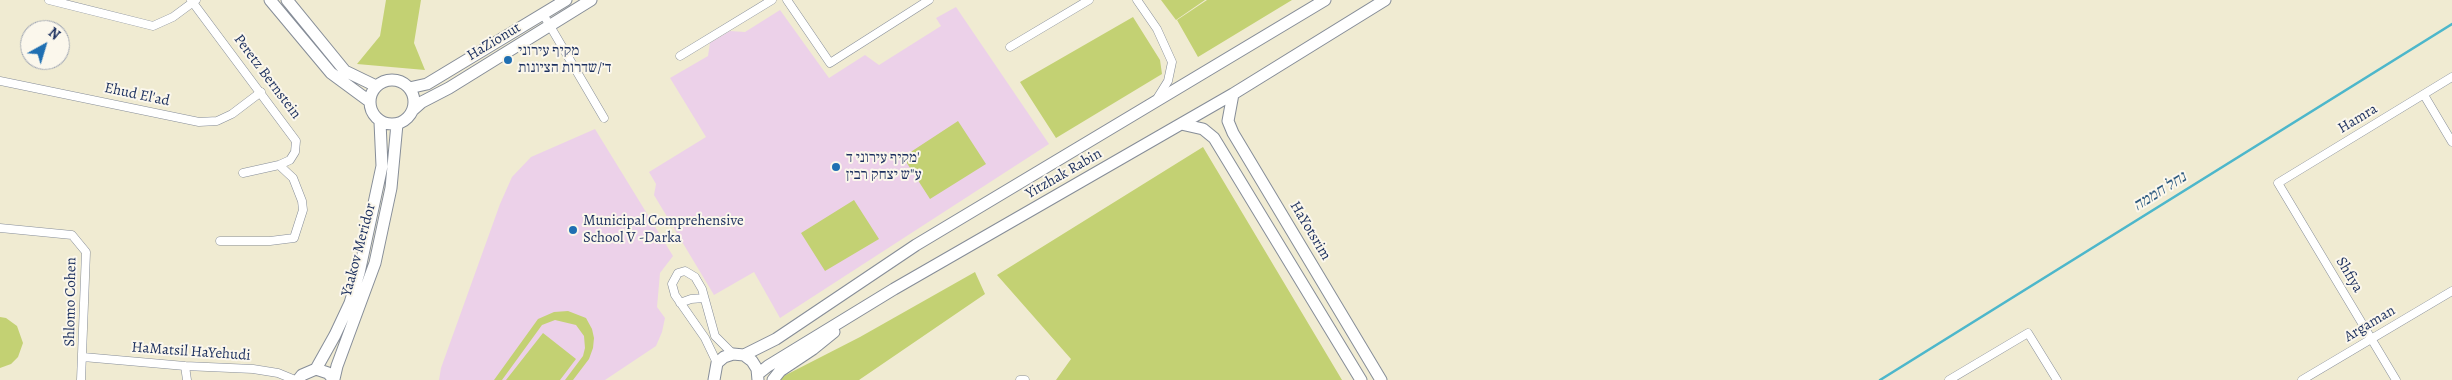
<!DOCTYPE html>
<html>
<head>
<meta charset="utf-8">
<style>
  body { margin:0 }
  #map { position:relative; width:2452px; height:380px; overflow:hidden; background:#f0ebd2; font-family:Alegreya,serif }
  canvas { display:block }
  .north { position:absolute; left:20px; top:20px; width:50px; height:50px; box-sizing:border-box; background:#fbf7ec; border:1px solid #a1a7b3; border-radius:50%; rotate:39deg; font-size:14px; font-weight:700; line-height:20px; text-align:center; color:#1b2f5e }
  .north::after { content:''; display:block; margin:auto; width:18px; height:22px; background:#1f6fb2; clip-path:polygon(50% 0,100% 100%,50% 72%,0 100%) }
</style>
</head>
<body>
<div id="map">
<canvas width="2452" height="380"></canvas>
<div class="north">N</div>
</div>
<script>
const ctx = document.querySelector('canvas').getContext('2d');
ctx.lineJoin = 'round';
function fillPath(path, color) {
  ctx.fillStyle = color;
  ctx.fill(path, 'evenodd');
}
function toPath(rows) {
  const path = new Path2D();
  for (const r of rows) {
    if (r.length === 3) {
      path.moveTo(r[0] + r[2], r[1]);
      path.arc(r[0], r[1], r[2], 0, 2 * Math.PI);
      continue;
    }
    path.moveTo(r[0], r[1]);
    for (let i = 2; i < r.length; i += 2) path.lineTo(r[i], r[i + 1]);
  }
  return path;
}
function strokePath(path, color, width, dash) {
  ctx.strokeStyle = color;
  ctx.lineWidth = width;
  ctx.lineCap = dash ? 'butt' : 'round';
  ctx.setLineDash(dash || []);
  ctx.stroke(path);
}
function label(font, color, halo, rows, align = 'center') {
  ctx.font = font + ' Alegreya,"Frank Ruhl Libre",serif';
  ctx.lineWidth = 4;
  ctx.setLineDash([]);
  ctx.textBaseline = 'middle';
  ctx.strokeStyle = halo;
  ctx.fillStyle = color;
  for (const [text, x, y, turn = 0] of rows) {
    ctx.save();
    ctx.translate(x, y);
    ctx.rotate((+turn || 0) * Math.PI / 180);
    ctx.textAlign = isNaN(turn) ? turn : align;
    if (halo) ctx.strokeText(text, 0, 0);
    ctx.fillText(text, 0, 0);
    ctx.restore();
  }
}
const built = toPath([
  [956,7,1049,144,780,318,754,272,714,295,654,195,656,184,649,172,706,137,670,78,708,56,710,43,730,31,745,32,780,10,829,78,865,55,879,65,941,26,936,18],
  [595,129,673,256,660,273,657,307,665,318,662,332,656,346,605,380,439,380,441,368,500,204,512,177,531,157]
]);
const green = toPath([
  [386,0,421,0,414,43,425,70,357,64,380,36],
  [1161,0,1205,0,1176,20],
  [1207,0,1292,0,1198,57,1177,20],
  [1133,17,1160,60,1162,74,1056,138,1020,82],
  [958,121,986,164,930,199,903,157],
  [1203,147,1342,380,1056,380,1071,359,997,275],
  [854,200,879,239,825,271,801,233],
  [975,272,985,294,859,380,776,380,860,337],
  [568,311,586,318,592,329,594,338,593,348,589,359,573,380,565,380,583,356,585,348,584,336,576,325,555,320,542,325,502,380,494,380,538,319,554,312],
  [0,317,6,318,17,326,23,343,18,357,11,364,0,368],
  [543,333,576,359,560,380,506,380]
]);
const stream = toPath([
  [1880,380,2452,24]
]);
const street = toPath([
  [49,0,153,26,173,17,196,0],
  [191,0,296,141,295,152,290,160,279,165,243,173],
  [787,0,830,63,929,0],
  [1137,0,1157,29,1172,62,1168,81,1158,97],
  [543,14,604,118],
  [1010,47,1089,0],
  [680,56,772,0],
  [0,81,199,122,217,121,232,114,261,92],
  [2424,95,2452,142],
  [0,228,72,235,86,252,81,380],
  [220,241,270,241,294,238,303,210,302,201,293,178,279,165],
  [680,303,691,299,704,298],
  [83,357,185,366,253,369,278,373,295,380],
  [717,363,705,338,675,295,672,284,678,273,685,271,695,277,702,289,715,336,733,354],
  [185,366,187,380],
  [1020,380,1025,380],
  [1949,380,2028,333,2057,380],
  [2302,380,2452,291],
  [2396,380,2278,183,2452,77]
]);
const secondary = toPath([
  [270,0,331,73,369,101],
  [287,0,345,71,376,86],
  [392,102,22],
  [409,88,427,84,566,0],
  [1233,94,1228,121,1233,133,1381,380],
  [413,110,422,102,449,88,591,0],
  [1181,124,1203,129,1214,138,1361,380],
  [744,355,776,339,916,245,1325,0],
  [316,369,335,335,350,303,359,273,382,166,380,122],
  [758,374,768,366,894,289,1233,94,1385,0],
  [334,379,337,366,375,263,391,188,397,124],
  [298,380,302,375,316,369,328,373,334,380],
  [714,380,717,363,724,357,733,354,744,355,752,361,757,369,758,380],
  [773,380,780,371,813,349,834,332]
]);
const markers = [
  [508,60,5,"#1f6fb2"],
  [836,167,5,"#1f6fb2"],
  [573,230,5,"#1f6fb2"]
];
const streetNames = [
  ["HaZionut",494,42,-31],
  ["Peretz Bernstein",267,77,53],
  ["Ehud El'ad",137,95,12],
  ["Hamra",2358,119,-31],
  ["Yitzhak Rabin",1064,174,-30],
  ["HaYotsrim",1310,231,59],
  ["Yaakov Meridor",359,250,-75],
  ["Shfiya",2349,275,59],
  ["Shlomo Cohen",71,302,-89],
  ["Argaman",2370,324,-31],
  ["HaMatsil HaYehudi",191,352,4]
];
const poiNames = [
  ["מקיף עירוני",518,51],
  ["ד׳/שדרות הציונות",518,68],
  ["מקיף עירוני ד'",846,158],
  ["ע\"ש יצחק רבין",846,175],
  ["Municipal Comprehensive",583,221],
  ["School V -Darka",583,238]
];
const waterNames = [
  ["נחל חממה",2160,192,-32]
];
fillPath(built, '#ecd1e9');
fillPath(green, '#c3d173');
strokePath(stream, '#4db7cb', 2.5);
strokePath(street, '#868d98', 9);
strokePath(secondary, '#868d98', 13);
strokePath(street, '#fff', 8);
strokePath(secondary, '#fff', 11);
for (const [x, y, r, color] of markers) {
  const dot = new Path2D();
  dot.arc(x, y, r, 0, 2 * Math.PI);
  ctx.fillStyle = color;
  ctx.fill(dot);
  strokePath(dot, '#fbf7ec', 2);
}
label('15px', '#1b2f5e', '#fbf7ec', streetNames);
label('15px', '#1b2f5e', '#fbf7ec', poiNames, 'left');
label('italic 16px', '#2a587f', '#fbf7ec', waterNames);
</script>
</body>
</html>
